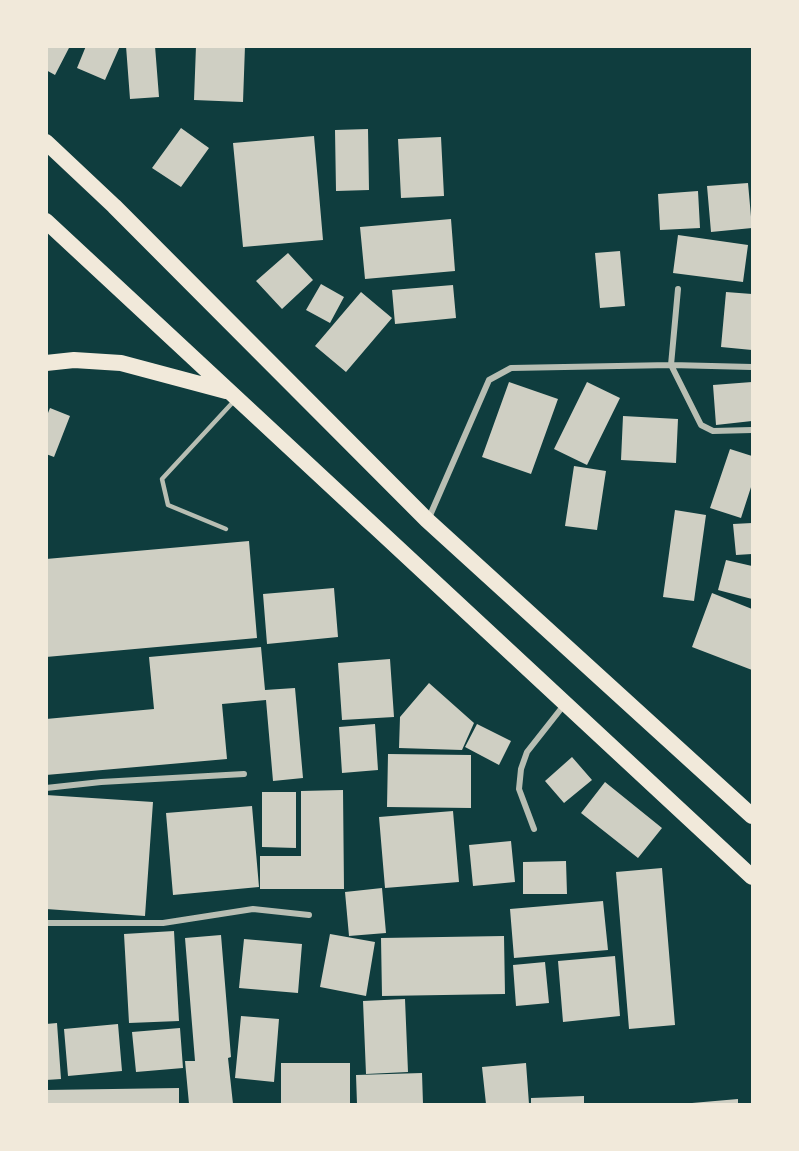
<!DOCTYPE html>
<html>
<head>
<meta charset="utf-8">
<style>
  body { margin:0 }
  #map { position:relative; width:799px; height:1151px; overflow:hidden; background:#0f3d3e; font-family:Georgia,serif }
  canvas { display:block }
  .frame { position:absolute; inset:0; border:48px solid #f1e9da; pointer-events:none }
</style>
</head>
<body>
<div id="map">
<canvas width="799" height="1151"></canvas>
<div class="frame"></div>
</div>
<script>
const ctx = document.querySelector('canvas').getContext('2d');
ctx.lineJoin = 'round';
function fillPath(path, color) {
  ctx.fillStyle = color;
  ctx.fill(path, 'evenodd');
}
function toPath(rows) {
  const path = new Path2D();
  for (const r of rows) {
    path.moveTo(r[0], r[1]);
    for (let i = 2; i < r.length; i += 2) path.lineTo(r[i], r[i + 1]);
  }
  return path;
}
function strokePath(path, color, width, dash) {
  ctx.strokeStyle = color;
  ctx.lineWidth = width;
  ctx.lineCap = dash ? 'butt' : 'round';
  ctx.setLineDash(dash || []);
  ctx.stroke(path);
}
const building = toPath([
  [46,46,70,46,55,75,46,70],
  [86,46,120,46,105,80,77,68],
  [126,46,155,46,159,97,130,99],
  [196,46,245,46,243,102,194,100],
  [181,128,209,148,181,187,152,168],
  [368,129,369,190,336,191,335,130],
  [314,136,323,240,243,247,233,143],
  [441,137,444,196,401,198,398,139],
  [748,183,752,228,711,232,707,186],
  [698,191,700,228,660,230,658,194],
  [451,219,455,271,365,279,360,227],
  [678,235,748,245,743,282,673,273],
  [620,251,625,306,600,308,595,253],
  [288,253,313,280,282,309,256,281],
  [321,284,344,297,330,323,306,310],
  [453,285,456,318,395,324,392,290],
  [361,292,392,318,346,372,315,346],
  [726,292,752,294,752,350,721,347],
  [509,382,558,399,531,474,482,457],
  [587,382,620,398,587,465,554,449],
  [752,382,752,421,716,425,713,385],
  [50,408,70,416,54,457,46,454,46,418],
  [623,416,678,419,676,463,621,460],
  [730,449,752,456,752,484,741,518,710,508],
  [574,466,606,471,597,530,565,526],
  [675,510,706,515,694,601,663,597],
  [752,523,752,554,736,555,733,524],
  [249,541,257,638,46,657,46,559],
  [726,560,752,566,752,599,718,590],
  [334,588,338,637,267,644,263,594],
  [712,593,752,609,752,670,692,647],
  [261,647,265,690,295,688,303,778,273,781,266,700,222,704,227,759,46,775,46,719,154,709,149,657],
  [390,659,394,717,342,720,338,663],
  [429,683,474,723,462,750,399,748,400,717],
  [375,724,378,770,342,773,339,727],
  [477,724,511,741,499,765,465,747],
  [388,754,471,755,471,808,387,807],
  [572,757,592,780,564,803,545,781],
  [605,782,662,828,638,858,581,813],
  [343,790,344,889,260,889,260,856,301,856,301,791],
  [262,792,296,792,296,848,262,847],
  [46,795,153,802,145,916,46,909],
  [252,806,259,887,173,895,166,813],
  [453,811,459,882,385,888,379,817],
  [511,841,515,882,473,886,469,845],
  [566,861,567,894,523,894,523,862],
  [662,868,675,1025,629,1029,616,872],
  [382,888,386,933,349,936,345,892],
  [603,901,608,950,514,958,510,909],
  [174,931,179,1021,129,1023,124,934],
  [330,934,375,942,366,996,320,987],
  [221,935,231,1057,228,1058,233,1104,189,1104,185,1061,195,1061,185,938],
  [504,936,505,994,382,996,381,938],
  [244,939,302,944,298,993,239,988],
  [615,956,620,1016,563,1022,558,961],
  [545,962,549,1003,516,1006,513,965],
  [405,999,408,1072,366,1074,363,1001],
  [241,1016,279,1019,274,1082,235,1078],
  [57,1023,61,1079,46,1080,46,1024],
  [118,1024,122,1071,68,1076,64,1029],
  [180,1028,183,1068,136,1072,132,1032],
  [281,1063,350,1063,350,1104,281,1104],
  [526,1063,529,1104,486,1104,482,1067],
  [422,1073,423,1104,357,1104,356,1075],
  [179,1088,179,1104,46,1104,46,1090],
  [584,1096,584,1104,531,1104,531,1098],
  [738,1099,738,1104,692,1104,692,1103]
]);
const service = toPath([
  [226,529,168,505,162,479,234,401]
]);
const minor = toPath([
  [678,289,671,365,701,425,713,431,752,430],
  [428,520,489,380,511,368,671,365,752,367],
  [46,788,101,782,244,774],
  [534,829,519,789,521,769,527,752,564,705],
  [46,923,163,923,253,909,309,915]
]);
const trunk = toPath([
  [46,142,114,206,427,520,752,816],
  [46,221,752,877],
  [46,363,74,360,121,363,226,391]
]);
fillPath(building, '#cfcfc3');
strokePath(service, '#b8beb3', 4.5);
strokePath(minor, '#b8beb3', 6);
strokePath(trunk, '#f1e9da', 16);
</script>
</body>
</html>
